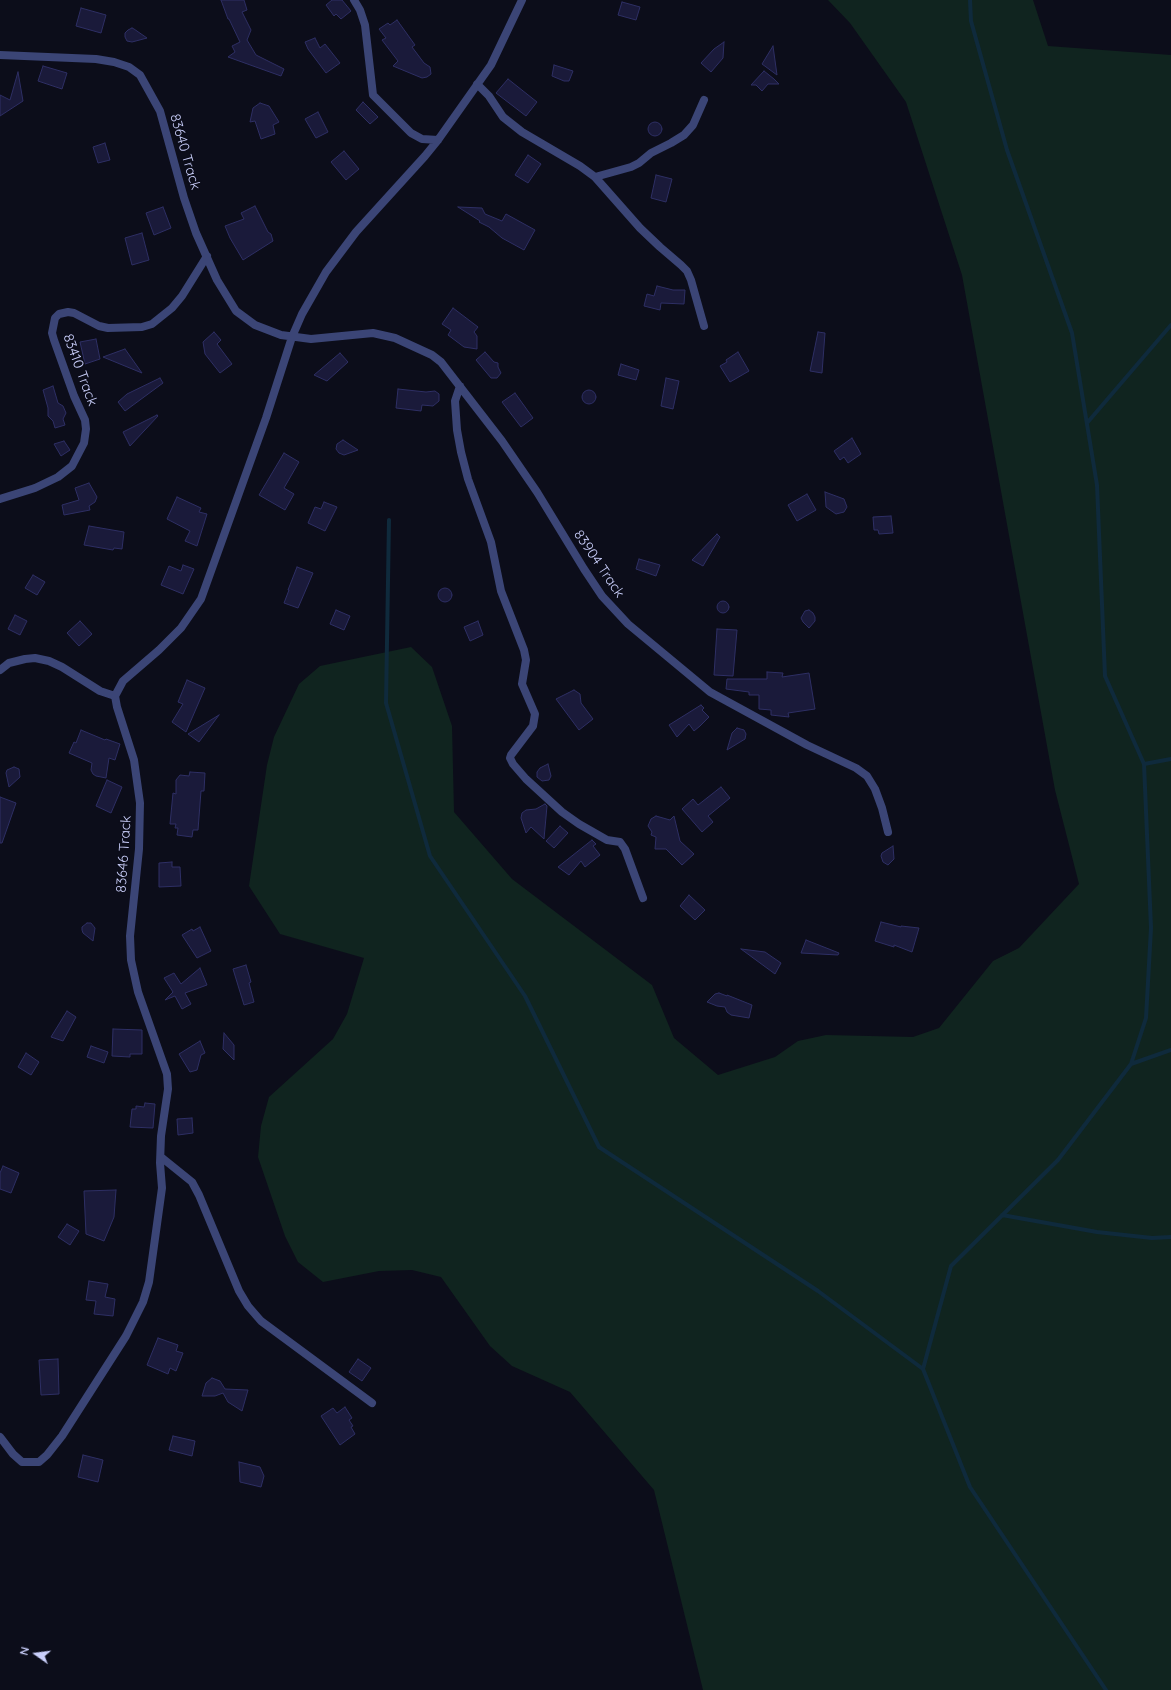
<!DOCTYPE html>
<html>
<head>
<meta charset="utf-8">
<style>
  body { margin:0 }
  #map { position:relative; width:1171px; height:1690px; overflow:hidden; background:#0c0d1a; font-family:Quicksand,sans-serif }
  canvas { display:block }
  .north { position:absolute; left:16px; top:1634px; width:40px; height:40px; -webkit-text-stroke:3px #0c0d1a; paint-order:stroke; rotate:284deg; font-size:11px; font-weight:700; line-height:16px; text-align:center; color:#cacffb }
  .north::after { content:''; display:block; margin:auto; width:14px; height:18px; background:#cacffb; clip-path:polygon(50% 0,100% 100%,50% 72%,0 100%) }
</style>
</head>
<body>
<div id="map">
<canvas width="1171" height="1690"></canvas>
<div class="north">N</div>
</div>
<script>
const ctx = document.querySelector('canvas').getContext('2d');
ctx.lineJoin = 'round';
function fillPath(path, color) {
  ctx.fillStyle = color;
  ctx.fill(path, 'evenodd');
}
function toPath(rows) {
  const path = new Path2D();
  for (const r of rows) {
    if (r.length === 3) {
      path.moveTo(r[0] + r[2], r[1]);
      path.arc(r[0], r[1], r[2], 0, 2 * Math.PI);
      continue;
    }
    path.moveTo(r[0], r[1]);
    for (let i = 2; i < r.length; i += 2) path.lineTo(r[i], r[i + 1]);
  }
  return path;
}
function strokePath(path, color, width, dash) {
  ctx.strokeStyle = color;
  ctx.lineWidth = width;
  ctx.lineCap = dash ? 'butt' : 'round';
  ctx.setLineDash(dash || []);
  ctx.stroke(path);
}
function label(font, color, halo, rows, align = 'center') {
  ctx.font = font + ' Quicksand,sans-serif';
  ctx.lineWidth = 3;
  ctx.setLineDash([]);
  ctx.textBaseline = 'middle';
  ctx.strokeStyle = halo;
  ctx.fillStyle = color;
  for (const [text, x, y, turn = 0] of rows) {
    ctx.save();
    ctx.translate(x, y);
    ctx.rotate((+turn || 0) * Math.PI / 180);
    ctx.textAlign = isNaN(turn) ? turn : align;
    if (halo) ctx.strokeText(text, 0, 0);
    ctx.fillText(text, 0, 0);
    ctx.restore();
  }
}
const green = toPath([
  [828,0,1033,0,1048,46,1171,55,1171,1690,703,1690,654,1490,570,1392,512,1366,490,1346,441,1277,412,1270,379,1271,323,1282,298,1262,285,1236,258,1157,261,1126,269,1097,333,1039,347,1014,364,958,280,934,249,886,267,765,274,737,299,684,320,666,411,647,432,667,452,726,454,812,512,879,652,985,674,1038,718,1075,775,1057,798,1041,826,1035,913,1037,939,1028,993,961,1019,948,1079,884,1055,790,962,275,906,102,850,23]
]);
const stream = toPath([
  [970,0,971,21,1007,150,1072,333,1097,485,1105,676,1144,764,1151,928,1146,1018,1131,1064,1058,1160,951,1266,923,1369,970,1487,1106,1690],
  [1087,423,1171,325],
  [389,520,386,703,430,856,525,996,599,1147,818,1291,923,1369],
  [1144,764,1171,759],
  [1131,1064,1171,1050],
  [1002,1215,1097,1232,1152,1238,1171,1237]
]);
const building = toPath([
  [221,0,244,0,247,10,242,12,251,30,247,40,256,55,284,69,281,76,228,57,235,52,232,46,240,42,229,19,228,19,221,0],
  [332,0,342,0,351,11,341,19,336,14,334,16,326,5,332,0],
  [622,2,640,7,636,20,618,15,622,2],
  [81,8,106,15,101,33,76,26,81,8],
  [397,20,415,45,412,47,424,63,430,67,431,74,427,77,422,78,393,66,398,61,382,40,386,38,379,29,388,23,390,25,397,20],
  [132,28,134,29,147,38,132,42,127,41,125,37,125,33,128,30,132,28],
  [315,38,320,48,325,44,340,63,326,73,308,49,305,42,315,38],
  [724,42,723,58,711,72,701,63,714,49,724,42],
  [773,46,777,75,762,64,773,46],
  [554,65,573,71,569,81,564,81,552,76,554,65],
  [43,66,67,73,62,89,38,81,43,66],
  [764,71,774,79,779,84,768,84,762,91,756,85,751,85,764,71],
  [18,72,23,101,0,116,0,95,10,100,18,72],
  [508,79,537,102,526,116,496,93,508,79],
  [363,102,378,117,370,124,356,110,363,102],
  [260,103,269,106,279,122,273,125,275,134,261,139,255,121,250,122,253,108,260,103],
  [318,112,328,132,316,138,305,119,318,112],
  [655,129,7],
  [105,143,110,160,98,163,93,147,105,143],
  [344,151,359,169,346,180,331,162,344,151],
  [528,155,541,164,528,183,515,175,528,155],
  [656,175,672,179,666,202,651,198,656,175],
  [255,206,268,232,271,234,273,241,243,260,230,238,225,226,244,219,241,213,255,206],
  [163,207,171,228,154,235,146,213,163,207],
  [458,207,482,208,485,214,502,221,506,214,535,230,524,250,502,238,489,227,479,222,480,221,458,207],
  [142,233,149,260,132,265,125,238,142,233],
  [657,286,673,290,685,290,684,304,661,303,660,310,644,306,647,294,654,296,657,286],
  [453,308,478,327,474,332,477,336,477,349,464,347,448,335,451,330,442,324,453,308],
  [214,332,221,340,217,344,232,364,220,373,205,354,203,342,214,332],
  [818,332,825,333,822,373,810,371,818,332],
  [96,339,100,359,85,364,80,342,96,339],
  [125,349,142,373,103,357,125,349],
  [485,352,494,362,498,363,498,367,501,373,497,378,491,378,476,360,485,352],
  [738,352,749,371,730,382,720,366,727,362,726,360,738,352],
  [340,353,348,362,327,381,314,375,340,353],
  [621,364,639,370,636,380,618,375,621,364],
  [160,378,163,383,125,411,118,402,127,394,160,378],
  [666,378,679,381,673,409,661,406,666,378],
  [53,386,58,403,63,406,66,413,63,419,65,425,55,428,53,421,48,416,48,408,43,390,53,386],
  [398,389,426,392,435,391,439,394,439,401,433,406,422,405,421,411,396,408,398,389],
  [589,397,7],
  [515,393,533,418,521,427,502,402,515,393],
  [157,415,158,416,130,446,123,432,157,415],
  [852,438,861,454,848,463,844,457,840,460,834,451,852,438],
  [343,440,358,450,344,455,339,453,336,449,337,444,343,440],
  [64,441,70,450,61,456,54,444,64,441],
  [284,453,299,462,284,488,294,494,285,510,259,495,284,453],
  [89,483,97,497,95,502,89,506,90,510,64,515,62,505,79,500,75,488,89,483],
  [825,492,844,499,847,507,844,512,836,514,826,507,825,492],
  [807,494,816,510,797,521,788,505,807,494],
  [177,497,201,508,199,512,207,514,197,546,185,541,190,531,167,519,177,497],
  [324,502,337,507,325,531,308,523,315,507,321,509,324,502],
  [891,516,893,533,879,534,878,530,874,530,873,517,891,516],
  [89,526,124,532,122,549,114,548,113,550,84,545,89,526],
  [717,534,720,537,703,566,692,560,717,534],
  [639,559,660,565,656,576,636,569,639,559],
  [183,565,194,569,183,594,161,585,169,566,181,571,183,565],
  [297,567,313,573,298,608,284,603,289,590,288,590,297,567],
  [33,575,45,582,37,595,25,588,33,575],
  [445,595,7],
  [723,607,6],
  [336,610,350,616,344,630,330,624,336,610],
  [809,610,813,613,815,617,815,621,809,628,803,622,801,618,805,611,809,610],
  [15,615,27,621,20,635,8,629,15,615],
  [80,621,92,634,79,646,67,633,80,621],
  [478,621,483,635,470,641,464,627,478,621],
  [717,629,737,630,733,676,714,675,717,629],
  [767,672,783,673,782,677,809,673,815,709,788,713,789,717,771,715,771,710,759,709,759,695,749,695,749,692,726,689,727,679,767,679,767,672],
  [187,680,205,688,186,732,172,722,183,704,178,702,187,680],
  [574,690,580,694,581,703,593,719,579,730,556,699,574,690],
  [701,705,704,708,702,710,709,717,700,726,694,731,689,724,677,737,669,725,701,705],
  [219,715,199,742,188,734,219,715],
  [737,728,744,730,746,734,745,739,727,750,732,733,737,728],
  [81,730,105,740,106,739,120,744,115,760,109,758,106,778,96,776,93,774,91,770,92,763,69,753,74,742,76,743,81,730],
  [548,764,551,776,549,780,542,781,537,777,537,772,540,768,548,764],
  [14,767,19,769,20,777,9,787,6,773,7,770,14,767],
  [190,772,205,773,204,791,201,791,198,830,193,830,192,837,177,835,178,828,175,828,176,824,170,824,173,793,176,794,176,780,180,775,189,776,190,772],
  [107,780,122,787,111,813,96,806,107,780],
  [721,787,730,798,708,816,713,822,702,832,682,809,693,799,698,805,721,787],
  [0,797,16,803,2,843,0,843,0,797],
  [545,804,547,806,544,839,531,827,526,833,521,818,522,813,526,810,536,809,545,804],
  [656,816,670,820,674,816,680,841,694,854,682,865,666,849,655,849,656,837,651,835,652,832,648,826,651,819,656,816],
  [560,826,568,833,554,848,546,841,560,826],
  [592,840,596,844,593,846,600,855,585,867,581,861,569,875,558,867,592,840],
  [893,846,894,859,888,865,883,862,881,856,882,853,893,846],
  [172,862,172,867,180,867,181,886,159,887,159,863,172,862],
  [689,895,705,910,695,920,680,906,689,895],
  [881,922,901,927,901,926,919,928,912,952,894,945,894,947,875,941,881,922],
  [87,923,91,923,95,928,93,941,83,933,82,930,82,927,87,923],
  [200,927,211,951,197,958,182,935,192,929,193,931,200,927],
  [806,940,839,953,838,955,801,953,806,940],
  [741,949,765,952,781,963,775,974,741,949],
  [246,965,251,982,249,983,254,1002,244,1005,233,969,246,965],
  [200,968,207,985,185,993,191,1004,182,1009,175,996,165,1000,173,992,164,978,174,973,181,984,200,968],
  [719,993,727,996,727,995,752,1005,749,1018,731,1015,727,1012,725,1007,717,1006,707,1002,715,994,719,993],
  [67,1011,76,1017,63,1041,51,1037,67,1011],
  [113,1029,142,1030,142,1054,130,1054,130,1057,112,1056,113,1029],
  [224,1033,234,1045,234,1060,223,1049,224,1033],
  [200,1041,205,1053,201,1055,197,1070,190,1072,179,1054,200,1041],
  [91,1046,108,1052,104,1063,87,1057,91,1046],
  [26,1053,39,1062,31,1075,18,1067,26,1053],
  [145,1103,155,1104,153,1128,130,1127,132,1109,136,1109,136,1106,144,1107,145,1103],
  [192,1118,193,1133,178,1135,177,1119,192,1118],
  [3,1166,19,1173,11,1193,0,1189,0,1173,3,1166],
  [116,1190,114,1217,104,1241,86,1234,84,1191,116,1190],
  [67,1224,79,1231,70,1245,58,1237,67,1224],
  [89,1281,108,1284,105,1297,115,1299,113,1316,94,1314,96,1301,86,1300,89,1281],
  [158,1338,178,1345,176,1351,183,1353,176,1371,170,1368,168,1374,147,1365,158,1338],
  [58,1359,59,1394,41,1395,39,1360,58,1359],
  [358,1359,371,1368,362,1381,349,1372,358,1359],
  [212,1378,220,1381,225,1389,248,1390,242,1411,228,1402,223,1393,215,1396,202,1396,206,1383,212,1378],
  [345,1407,352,1418,349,1420,353,1426,351,1427,355,1434,340,1445,321,1416,333,1408,337,1413,345,1407],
  [173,1436,195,1441,192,1456,169,1450,173,1436],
  [83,1455,103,1460,98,1482,78,1477,83,1455],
  [239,1462,260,1467,264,1476,261,1487,240,1482,239,1462]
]);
const minor = toPath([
  [354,0,360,10,365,25,373,95,411,133,422,139,438,140],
  [0,55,96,59,114,62,129,67,140,75,160,111,184,198,196,233,217,280,236,311,255,325,281,335,311,339,373,333,395,338,432,355,441,362,502,441,537,492,584,569,602,596,628,624,710,692,807,745,856,768,867,776,875,789,882,808,888,832],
  [477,84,489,96,503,117,522,132,580,166,595,177,640,228,660,247,681,265,687,271,691,280,704,326],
  [595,177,631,167,639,163,651,153,671,143,684,135,693,125,704,100],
  [460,386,455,401,457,430,461,452,468,479,491,542,501,591,524,650,526,660,522,684,535,714,533,726,511,755,510,758,513,764,526,779,562,812,579,824,607,840,620,842,625,849,643,898],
  [0,499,35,488,58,477,72,466,84,443,86,429,85,420,74,396,54,340,52,333,55,318,59,314,68,312,74,313,99,326,108,328,142,327,152,324,172,308,182,296,207,256],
  [0,670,9,663,25,659,35,658,49,661,62,667,100,691,115,696],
  [161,1157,192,1182,199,1195,239,1291,248,1306,261,1321,372,1403],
  [0,1437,13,1454,22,1462,39,1462,47,1455,62,1436,126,1336,143,1302,149,1282,162,1188,160,1163,161,1136,168,1089,167,1074,138,992,131,960,130,936,139,849,140,803,134,760,117,707,115,696,123,681,159,650,181,628,201,599,266,418,292,337,302,314,326,272,356,232,425,156,438,140,491,65,522,0]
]);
const streetNames = [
  ["83640 Track",185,152,74],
  ["83410 Track",80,370,70],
  ["83904 Track",599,564,56],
  ["83646 Track",124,854,-86]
];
fillPath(green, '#10241f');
strokePath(stream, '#0f2a3c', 4);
fillPath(building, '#1a1a3a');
strokePath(building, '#2e2f64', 1);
strokePath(minor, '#3b4576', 8);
label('14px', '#cacffb', '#0c0d1a', streetNames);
</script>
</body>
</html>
